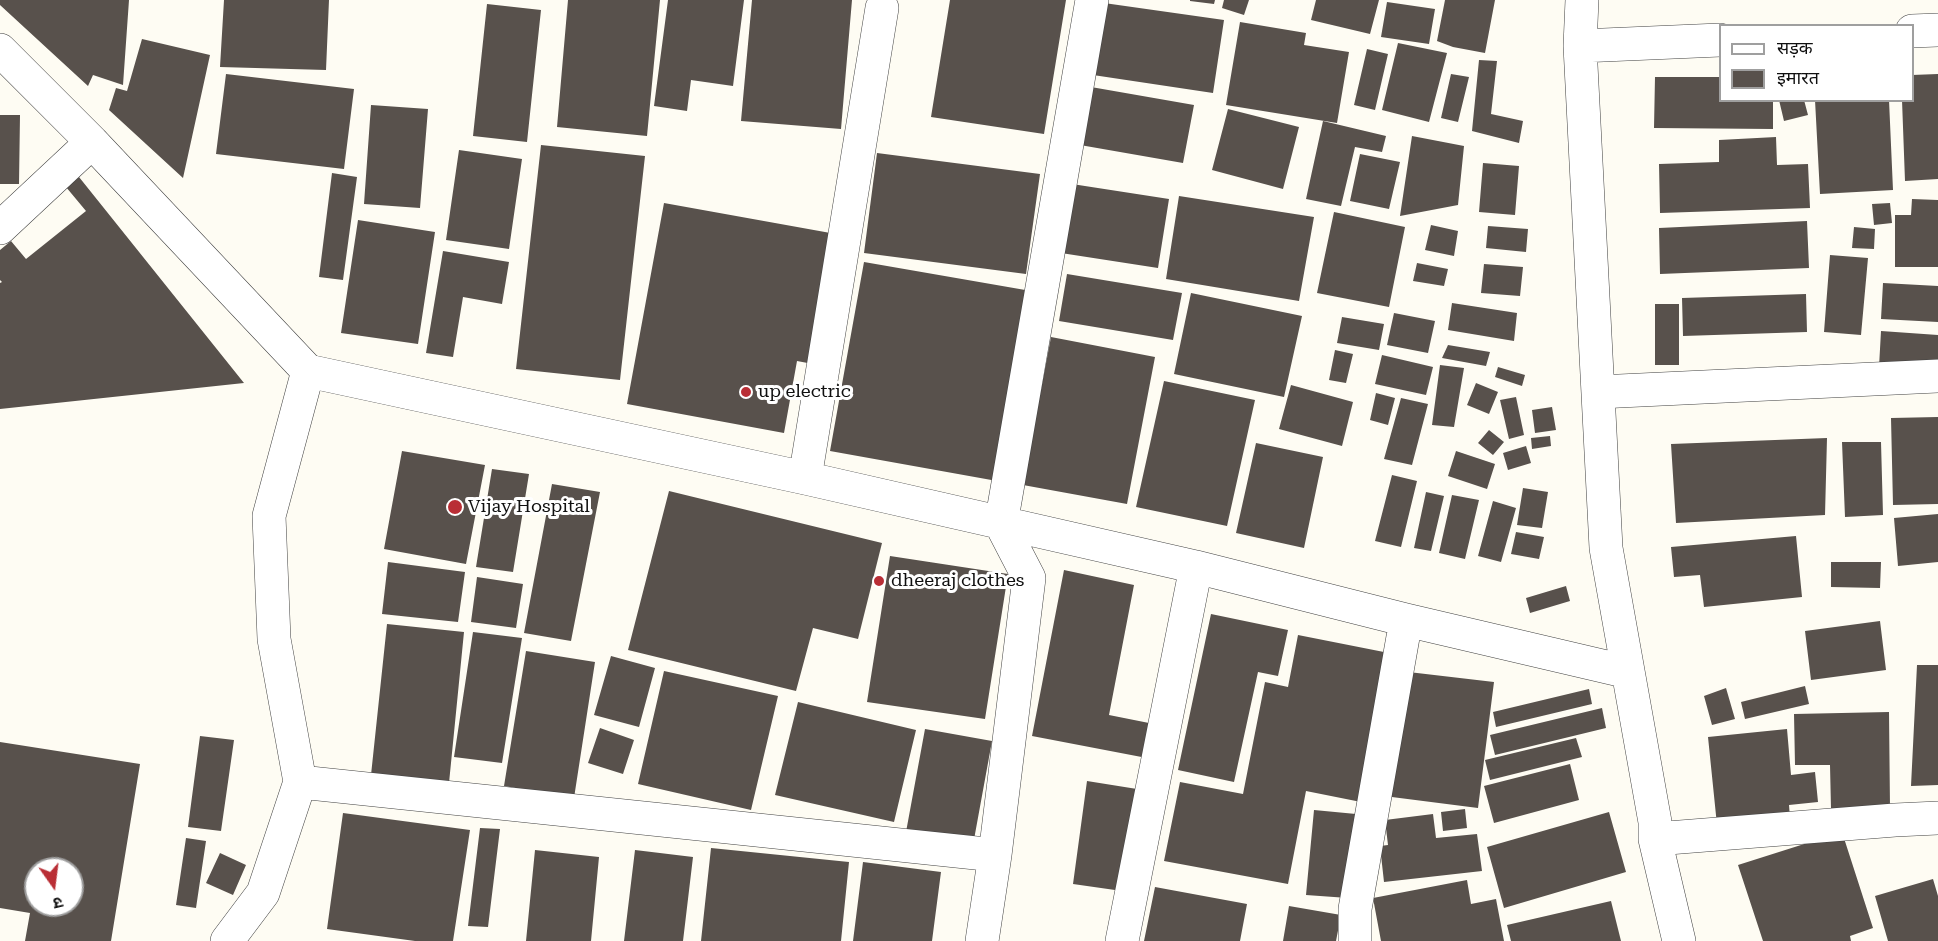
<!DOCTYPE html>
<html>
<head>
<meta charset="utf-8">
<style>
  body { margin:0 }
  #map { position:relative; width:1938px; height:941px; overflow:hidden; background:#fefcf3; font-family:"Roboto Serif","Noto Sans Devanagari",serif }
  canvas { display:block }
  .legend { position:absolute; left:1719px; top:24px; width:195px; height:78px; box-sizing:border-box; background:#fff; border:2px solid #9f9f9f; margin:0; padding:8px 10px; list-style:none; font-size:18px; color:#101010 }
  .legend li { display:flex; align-items:center; gap:12px; height:30px }
  .legend b { width:30px; border:2px solid #9f9f9f }
  .north { position:absolute; left:24px; top:857px; width:60px; height:60px; box-sizing:border-box; background:#fff; border:2px solid #9f9f9f; border-radius:50%; rotate:166deg; font-size:16px; font-weight:700; line-height:24px; text-align:center; color:#101010 }
  .north::after { content:''; display:block; margin:auto; width:21px; height:27px; background:#b92e35; clip-path:polygon(50% 0,100% 100%,50% 72%,0 100%) }
</style>
</head>
<body>
<div id="map">
<canvas width="1938" height="941"></canvas>
<ul class="legend">
<li><b style="height:8px;background:#fff"></b>सड़क</li>
<li><b style="height:16px;background:#58514c"></b>इमारत</li>
</ul>
<div class="north">उ</div>
</div>
<script>
const ctx = document.querySelector('canvas').getContext('2d');
ctx.lineJoin = 'round';
function fillPath(path, color) {
  ctx.fillStyle = color;
  ctx.fill(path, 'evenodd');
}
function toPath(rows) {
  const path = new Path2D();
  for (const r of rows) {
    path.moveTo(r[0], r[1]);
    for (let i = 2; i < r.length; i += 2) path.lineTo(r[i], r[i + 1]);
  }
  return path;
}
function strokePath(path, color, width, dash) {
  ctx.strokeStyle = color;
  ctx.lineWidth = width;
  ctx.lineCap = dash ? 'butt' : 'round';
  ctx.setLineDash(dash || []);
  ctx.stroke(path);
}
function label(font, color, halo, rows, align = 'center') {
  ctx.font = font + ' "Roboto Serif",serif';
  ctx.lineWidth = 6;
  ctx.setLineDash([]);
  ctx.textBaseline = 'middle';
  ctx.strokeStyle = halo;
  ctx.fillStyle = color;
  for (const [text, x, y, turn = 0] of rows) {
    ctx.save();
    ctx.translate(x, y);
    ctx.rotate((+turn || 0) * Math.PI / 180);
    ctx.textAlign = isNaN(turn) ? turn : align;
    if (halo) ctx.strokeText(text, 0, 0);
    ctx.fillText(text, 0, 0);
    ctx.restore();
  }
}
const building = toPath([
  [0,0,129,0,123,85,93,75,88,86,0,5],
  [224,0,329,0,326,70,220,67],
  [568,0,660,0,647,136,557,127],
  [668,0,744,0,733,86,691,80,687,111,654,106],
  [752,0,852,0,841,129,741,121],
  [950,0,1066,0,1044,134,931,117],
  [1190,0,1215,0,1214,4,1190,1],
  [1224,0,1249,0,1244,15,1222,8],
  [1316,0,1379,0,1370,34,1311,20],
  [1445,0,1495,0,1485,53,1453,47,1437,41],
  [1387,2,1435,9,1429,44,1381,37],
  [1104,3,1224,20,1213,93,1093,75],
  [487,4,541,10,527,142,473,136],
  [1240,22,1306,33,1304,45,1349,52,1337,123,1226,105],
  [142,39,210,55,183,178,109,110,116,88,127,91],
  [1398,43,1447,53,1429,122,1382,110],
  [1367,49,1388,54,1375,110,1354,105],
  [1479,60,1497,61,1491,114,1523,121,1519,143,1472,131],
  [226,74,354,89,344,169,216,154],
  [1451,74,1469,77,1458,122,1441,118],
  [1938,74,1938,179,1905,181,1902,100,1912,100,1912,75],
  [1655,77,1720,77,1720,100,1773,100,1773,129,1654,128],
  [1091,87,1194,105,1183,163,1080,145],
  [1779,100,1804,100,1808,115,1784,121],
  [1815,100,1889,100,1893,190,1820,194],
  [371,105,428,109,420,208,364,204],
  [1228,109,1299,127,1283,189,1212,170],
  [0,115,20,115,19,184,0,184],
  [1323,121,1386,136,1382,152,1355,147,1341,206,1306,199],
  [1412,136,1464,146,1458,205,1400,216],
  [1776,137,1777,165,1808,164,1810,208,1660,213,1659,164,1719,162,1719,140],
  [541,145,645,156,620,380,516,369],
  [459,150,522,159,509,249,446,240],
  [877,153,1040,174,1026,274,864,253],
  [1360,154,1400,162,1389,209,1350,201],
  [1483,163,1519,166,1515,215,1479,212],
  [332,173,357,177,343,280,319,277],
  [79,177,244,383,0,409,0,283,2,282,0,280,0,250,11,241,26,259,86,211,66,187],
  [1072,184,1169,199,1158,268,1061,253],
  [1179,196,1314,217,1299,301,1166,279],
  [1912,199,1938,200,1938,267,1895,267,1895,215,1911,215],
  [664,203,836,234,813,364,797,361,784,433,627,404],
  [1890,203,1892,223,1874,225,1872,204],
  [1334,212,1405,227,1389,307,1317,293],
  [358,220,435,232,418,344,341,333],
  [1807,221,1809,268,1660,274,1659,228],
  [1431,225,1458,231,1454,256,1425,250],
  [1488,226,1528,229,1526,252,1486,248],
  [1854,227,1875,229,1874,249,1852,248],
  [443,251,509,262,502,304,463,297,453,357,426,353],
  [1830,255,1868,258,1861,335,1824,332],
  [864,262,1031,291,997,481,830,451],
  [1417,263,1448,269,1444,286,1413,281],
  [1484,264,1523,267,1520,296,1481,293],
  [1067,274,1182,293,1173,340,1059,321],
  [1883,283,1938,286,1938,322,1881,319],
  [1191,293,1302,316,1284,397,1174,374],
  [1806,294,1807,332,1683,336,1682,298],
  [1452,303,1517,313,1514,341,1448,330],
  [1655,304,1679,304,1679,365,1655,365],
  [1394,313,1435,321,1428,353,1387,345],
  [1342,317,1384,324,1379,350,1337,343],
  [1881,331,1938,335,1938,371,1879,367],
  [1051,337,1155,357,1127,504,1023,485],
  [1448,345,1490,352,1486,366,1442,358],
  [1335,350,1353,354,1346,383,1329,380],
  [1382,355,1433,367,1426,395,1375,384],
  [1440,365,1464,368,1454,427,1432,425],
  [1498,367,1525,375,1522,386,1495,377],
  [1164,381,1255,400,1227,526,1136,507],
  [1476,383,1498,392,1489,414,1467,405],
  [1291,385,1353,402,1342,446,1279,429],
  [1376,393,1395,398,1388,425,1370,420],
  [1516,397,1524,435,1509,439,1500,400],
  [1401,398,1428,404,1412,465,1384,459],
  [1552,407,1556,430,1535,433,1532,410],
  [1938,417,1938,504,1893,505,1891,418],
  [1489,430,1504,442,1493,455,1478,443],
  [1550,436,1551,446,1532,449,1531,438],
  [1827,438,1825,515,1676,523,1671,444],
  [1842,442,1881,442,1883,515,1845,517],
  [1256,443,1323,457,1304,548,1236,533],
  [1526,446,1531,463,1508,470,1503,453],
  [402,451,485,465,466,564,384,549],
  [1456,451,1495,464,1487,489,1448,476],
  [492,469,529,474,513,572,476,567],
  [1392,475,1417,481,1401,547,1375,541],
  [552,484,600,492,571,641,524,633],
  [1523,488,1548,492,1542,528,1517,525],
  [669,491,882,543,858,639,813,628,796,691,628,650],
  [1426,492,1444,496,1431,551,1414,548],
  [1452,495,1479,500,1465,559,1439,553],
  [1493,501,1516,508,1501,562,1478,556],
  [1938,514,1938,562,1898,566,1894,518],
  [1516,532,1544,537,1539,559,1511,554],
  [1796,536,1802,597,1704,607,1700,575,1674,577,1671,547],
  [890,556,1008,574,985,719,867,702],
  [388,562,465,572,458,622,382,614],
  [1831,562,1881,562,1880,588,1831,587],
  [1064,570,1134,585,1109,715,1159,725,1152,759,1032,736],
  [477,577,523,584,516,628,471,622],
  [1566,586,1570,601,1530,613,1526,598],
  [1211,614,1288,630,1278,676,1258,672,1234,782,1178,770],
  [1880,621,1886,670,1811,680,1805,631],
  [387,624,464,632,449,783,371,775],
  [473,632,522,638,502,763,454,757],
  [1298,635,1394,654,1366,803,1306,791,1288,884,1164,861,1180,782,1243,794,1265,682,1288,687],
  [526,651,595,662,574,798,504,786],
  [611,656,655,668,639,727,594,715],
  [1917,665,1938,665,1938,785,1911,786],
  [664,671,778,696,751,810,638,784],
  [1400,671,1494,682,1478,808,1384,796],
  [1805,686,1809,704,1745,719,1741,702],
  [1726,688,1735,719,1712,725,1704,696],
  [1589,689,1592,704,1496,727,1493,712],
  [798,702,916,730,894,822,775,795],
  [1602,708,1606,728,1495,755,1490,735],
  [1889,712,1890,808,1831,809,1830,765,1795,765,1794,714],
  [600,728,634,740,623,774,588,763],
  [925,729,992,741,973,845,906,832],
  [1787,729,1791,775,1815,772,1818,802,1789,805,1790,818,1717,825,1708,737],
  [200,736,234,740,221,831,188,827],
  [1576,738,1582,757,1490,780,1485,760],
  [0,742,140,764,111,941,25,941,30,913,0,908],
  [36,869,72,869,72,905,36,905],
  [1570,764,1579,800,1494,823,1484,786],
  [1087,781,1137,789,1122,891,1073,884],
  [1465,809,1467,828,1443,831,1441,812],
  [1314,810,1356,814,1348,898,1306,895],
  [1609,812,1626,872,1504,908,1487,847],
  [343,813,470,830,453,941,415,941,327,929],
  [1433,814,1436,838,1477,834,1482,871,1384,882,1380,846,1388,845,1385,820],
  [480,828,500,829,488,927,468,926],
  [1842,832,1873,928,1850,936,1851,941,1763,941,1738,865],
  [186,838,206,841,196,908,176,905],
  [711,848,849,862,841,941,701,941],
  [535,850,599,857,591,941,526,941],
  [635,850,693,857,683,941,624,941],
  [220,853,246,865,233,895,206,883],
  [863,862,941,872,932,941,853,941],
  [1933,879,1938,896,1938,941,1888,941,1875,896],
  [1467,880,1471,904,1496,899,1504,941,1381,941,1373,898],
  [1155,887,1247,904,1240,941,1144,941],
  [1611,901,1621,941,1511,941,1507,925],
  [1289,906,1341,915,1336,941,1283,941]
]);
const street = toPath([
  [1582,0,1580,46,1606,548,1655,822,1655,839,1679,941],
  [1912,31,1938,30],
  [1580,46,1720,40],
  [0,50,92,142,308,371,269,516,274,639,300,782,263,893,227,941],
  [0,228,92,142],
  [308,371,805,478,1196,567,1406,620,1628,672],
  [1598,392,1938,376],
  [805,478,882,8],
  [300,782,995,855],
  [1655,839,1895,820,1938,818],
  [982,941,995,855,1029,578,1001,524,1092,0],
  [1122,941,1196,567],
  [1355,941,1355,909,1406,620]
]);
const markers = [
  [746,392,6,"#b92e35"],
  [455,507,8,"#b92e35"],
  [879,581,6,"#b92e35"]
];
const poiNames = [
  ["up electric",758,392],
  ["Vijay Hospital",468,507],
  ["dheeraj clothes",891,581]
];
fillPath(building, '#58514c');
strokePath(street, '#434343', 34);
strokePath(street, '#fff', 33);
for (const [x, y, r, color] of markers) {
  const dot = new Path2D();
  dot.arc(x, y, r, 0, 2 * Math.PI);
  ctx.fillStyle = color;
  ctx.fill(dot);
  strokePath(dot, '#fff', 2);
}
label('18px', '#101010', '#fff', poiNames, 'left');
</script>
</body>
</html>
